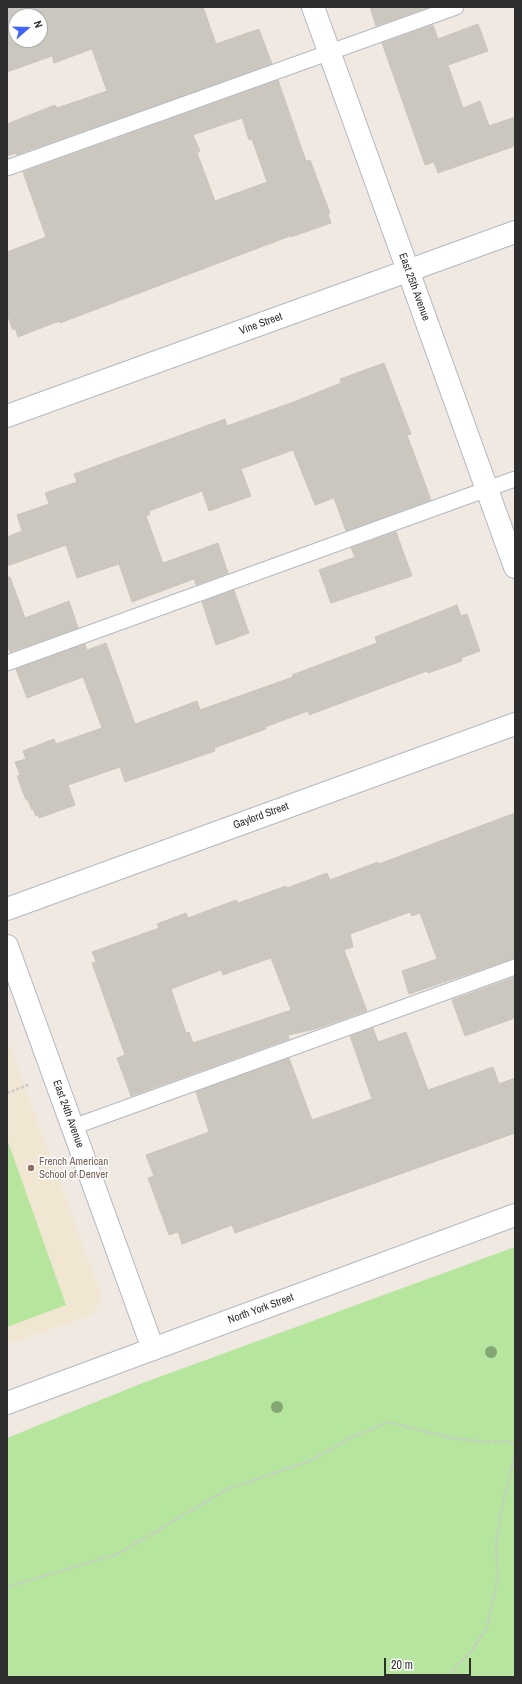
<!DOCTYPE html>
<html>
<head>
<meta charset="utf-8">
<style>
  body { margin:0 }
  #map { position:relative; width:522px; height:1684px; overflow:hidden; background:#efe9e1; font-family:"Archivo Narrow",sans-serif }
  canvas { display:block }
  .frame { position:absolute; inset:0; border:8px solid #2e2e2e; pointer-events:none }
  .north { position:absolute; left:8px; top:8px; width:40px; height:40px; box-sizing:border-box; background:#fff; border:1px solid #ababab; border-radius:50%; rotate:70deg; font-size:11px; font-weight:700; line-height:16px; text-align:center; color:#2e2e2e }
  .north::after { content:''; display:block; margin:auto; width:14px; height:18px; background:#4264fb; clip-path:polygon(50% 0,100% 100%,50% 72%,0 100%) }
  .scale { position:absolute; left:384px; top:1658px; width:87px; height:18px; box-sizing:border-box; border:2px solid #2e2e2e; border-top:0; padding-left:5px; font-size:12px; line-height:14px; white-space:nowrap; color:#2e2e2e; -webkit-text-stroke:3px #fff; paint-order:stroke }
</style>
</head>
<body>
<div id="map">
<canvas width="522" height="1684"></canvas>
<div class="frame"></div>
<div class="north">N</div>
<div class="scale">20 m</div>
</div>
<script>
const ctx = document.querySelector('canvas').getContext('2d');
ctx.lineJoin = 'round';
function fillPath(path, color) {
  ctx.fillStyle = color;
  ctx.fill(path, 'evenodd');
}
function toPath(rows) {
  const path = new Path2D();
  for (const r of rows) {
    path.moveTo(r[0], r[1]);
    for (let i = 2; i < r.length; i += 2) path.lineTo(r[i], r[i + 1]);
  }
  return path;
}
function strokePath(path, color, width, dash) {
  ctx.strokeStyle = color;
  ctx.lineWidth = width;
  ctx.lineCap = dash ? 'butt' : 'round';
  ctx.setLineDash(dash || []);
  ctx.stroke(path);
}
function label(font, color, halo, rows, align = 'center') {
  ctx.font = font + ' "Archivo Narrow",sans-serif';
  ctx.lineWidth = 3;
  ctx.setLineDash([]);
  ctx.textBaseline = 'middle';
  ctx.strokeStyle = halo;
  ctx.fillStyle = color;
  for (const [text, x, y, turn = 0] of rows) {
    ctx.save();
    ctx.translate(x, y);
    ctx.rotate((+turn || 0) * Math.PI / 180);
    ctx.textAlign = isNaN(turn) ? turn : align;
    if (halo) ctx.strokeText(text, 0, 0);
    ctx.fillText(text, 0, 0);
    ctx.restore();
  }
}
const education = toPath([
  [7,1039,102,1297,92,1315,7,1344]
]);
const green = toPath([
  [7,1139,66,1305,7,1327],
  [515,1247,515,1677,7,1677,7,1438,140,1384]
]);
const building = toPath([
  [7,7,203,7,216,44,259,29,272,64,16,155,16,153,7,156,7,124,55,105,57,108,107,91,92,49,54,63,52,56,7,72,7,7],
  [16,16,40,16,40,40,16,40,16,16],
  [370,7,426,7,427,8,376,26,370,7],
  [478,24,488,51,448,65,463,108,480,101,489,126,515,117,515,146,438,173,434,162,425,165,382,43,433,25,438,39,478,24],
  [278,80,306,161,310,160,330,213,328,214,331,223,291,237,290,236,60,323,59,321,18,337,15,328,13,330,7,314,7,252,46,237,23,172,278,80],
  [242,118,249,140,252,139,267,182,215,201,197,153,200,151,193,135,242,118],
  [384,363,411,434,407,435,431,500,346,531,334,498,315,505,293,450,241,469,251,496,209,511,202,491,149,511,150,514,146,516,163,563,218,543,228,573,196,585,194,579,132,602,119,564,77,578,66,545,7,566,7,537,22,531,17,515,49,504,45,493,77,482,74,474,225,419,227,426,296,401,341,383,340,379,384,363],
  [396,532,412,576,331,603,319,570,355,557,351,548,396,532],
  [7,577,10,577,25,618,69,601,78,628,10,652,7,645,7,577],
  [234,590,249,633,216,645,202,602,234,590],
  [457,605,461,616,467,614,480,651,461,658,462,661,428,673,427,671,309,715,308,711,265,727,266,729,214,748,215,751,125,782,120,767,68,785,75,805,39,818,38,815,36,816,33,809,32,810,28,800,26,800,17,776,20,775,15,762,26,759,23,751,54,739,56,744,102,728,83,677,27,698,16,669,85,644,87,650,106,643,135,724,197,701,200,710,293,677,292,675,377,643,375,637,457,605],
  [515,813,515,958,409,994,402,971,437,959,420,913,412,916,410,912,350,934,353,947,344,950,367,1011,315,1029,288,1035,289,1039,131,1096,117,1058,125,1055,92,963,96,962,92,952,159,928,157,924,186,913,188,918,236,900,238,903,286,886,287,888,327,873,330,880,378,862,379,864,515,813],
  [271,958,291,1010,193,1043,189,1032,186,1033,171,989,221,970,223,975,271,958],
  [515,977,515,1018,465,1036,452,1000,515,977],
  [373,1028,378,1042,406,1032,428,1090,493,1067,499,1084,515,1078,515,1133,235,1233,232,1225,182,1244,178,1232,169,1235,148,1178,154,1176,146,1155,209,1132,196,1092,289,1058,312,1120,372,1099,350,1036,373,1028]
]);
const path = toPath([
  [7,1093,28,1085],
  [7,1587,118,1554,227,1489,312,1460,350,1438,389,1422,450,1438,488,1442,508,1441,515,1445],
  [451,1677,454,1669,473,1649,487,1627,498,1577,496,1546,501,1512,515,1454]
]);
const lane = toPath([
  [7,168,456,7],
  [7,663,515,479],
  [73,1127,515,967]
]);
const street = toPath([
  [313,7,515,567],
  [7,416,515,232],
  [7,909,515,724],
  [7,946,153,1349]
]);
const secondary = toPath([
  [7,1403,515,1215]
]);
const trees = [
  [491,1352],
  [277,1407]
];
const markers = [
  [31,1168,4,"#8d6e63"]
];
const streetNames = [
  ["East 25th Avenue",414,287,70],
  ["Vine Street",261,324,-20],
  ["Gaylord Street",261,816,-20],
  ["East 24th Avenue",68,1114,70],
  ["North York Street",261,1309,-20]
];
const educationNames = [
  ["French American",39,1162],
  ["School of Denver",39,1175]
];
fillPath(education, '#f0e6d1');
fillPath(green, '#b6e59e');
fillPath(building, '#cbc7bf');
strokePath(building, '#cbc5ba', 1);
strokePath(lane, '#b4b7c1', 17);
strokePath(street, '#b4b7c1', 24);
strokePath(secondary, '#b4b7c1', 24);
strokePath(path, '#c9c9c9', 2.5, [3, 2]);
strokePath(lane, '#fff', 15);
strokePath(street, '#fff', 22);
strokePath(secondary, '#fff', 22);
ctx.fillStyle = '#84a574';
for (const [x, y] of trees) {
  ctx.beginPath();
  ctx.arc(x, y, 6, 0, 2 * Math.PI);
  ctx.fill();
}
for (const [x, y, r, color] of markers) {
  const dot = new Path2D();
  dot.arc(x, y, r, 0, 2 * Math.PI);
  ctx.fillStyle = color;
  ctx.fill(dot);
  strokePath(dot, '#fff', 1.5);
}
label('11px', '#2e2e2e', '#fff', streetNames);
label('11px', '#785e54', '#fff', educationNames, 'left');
</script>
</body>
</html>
